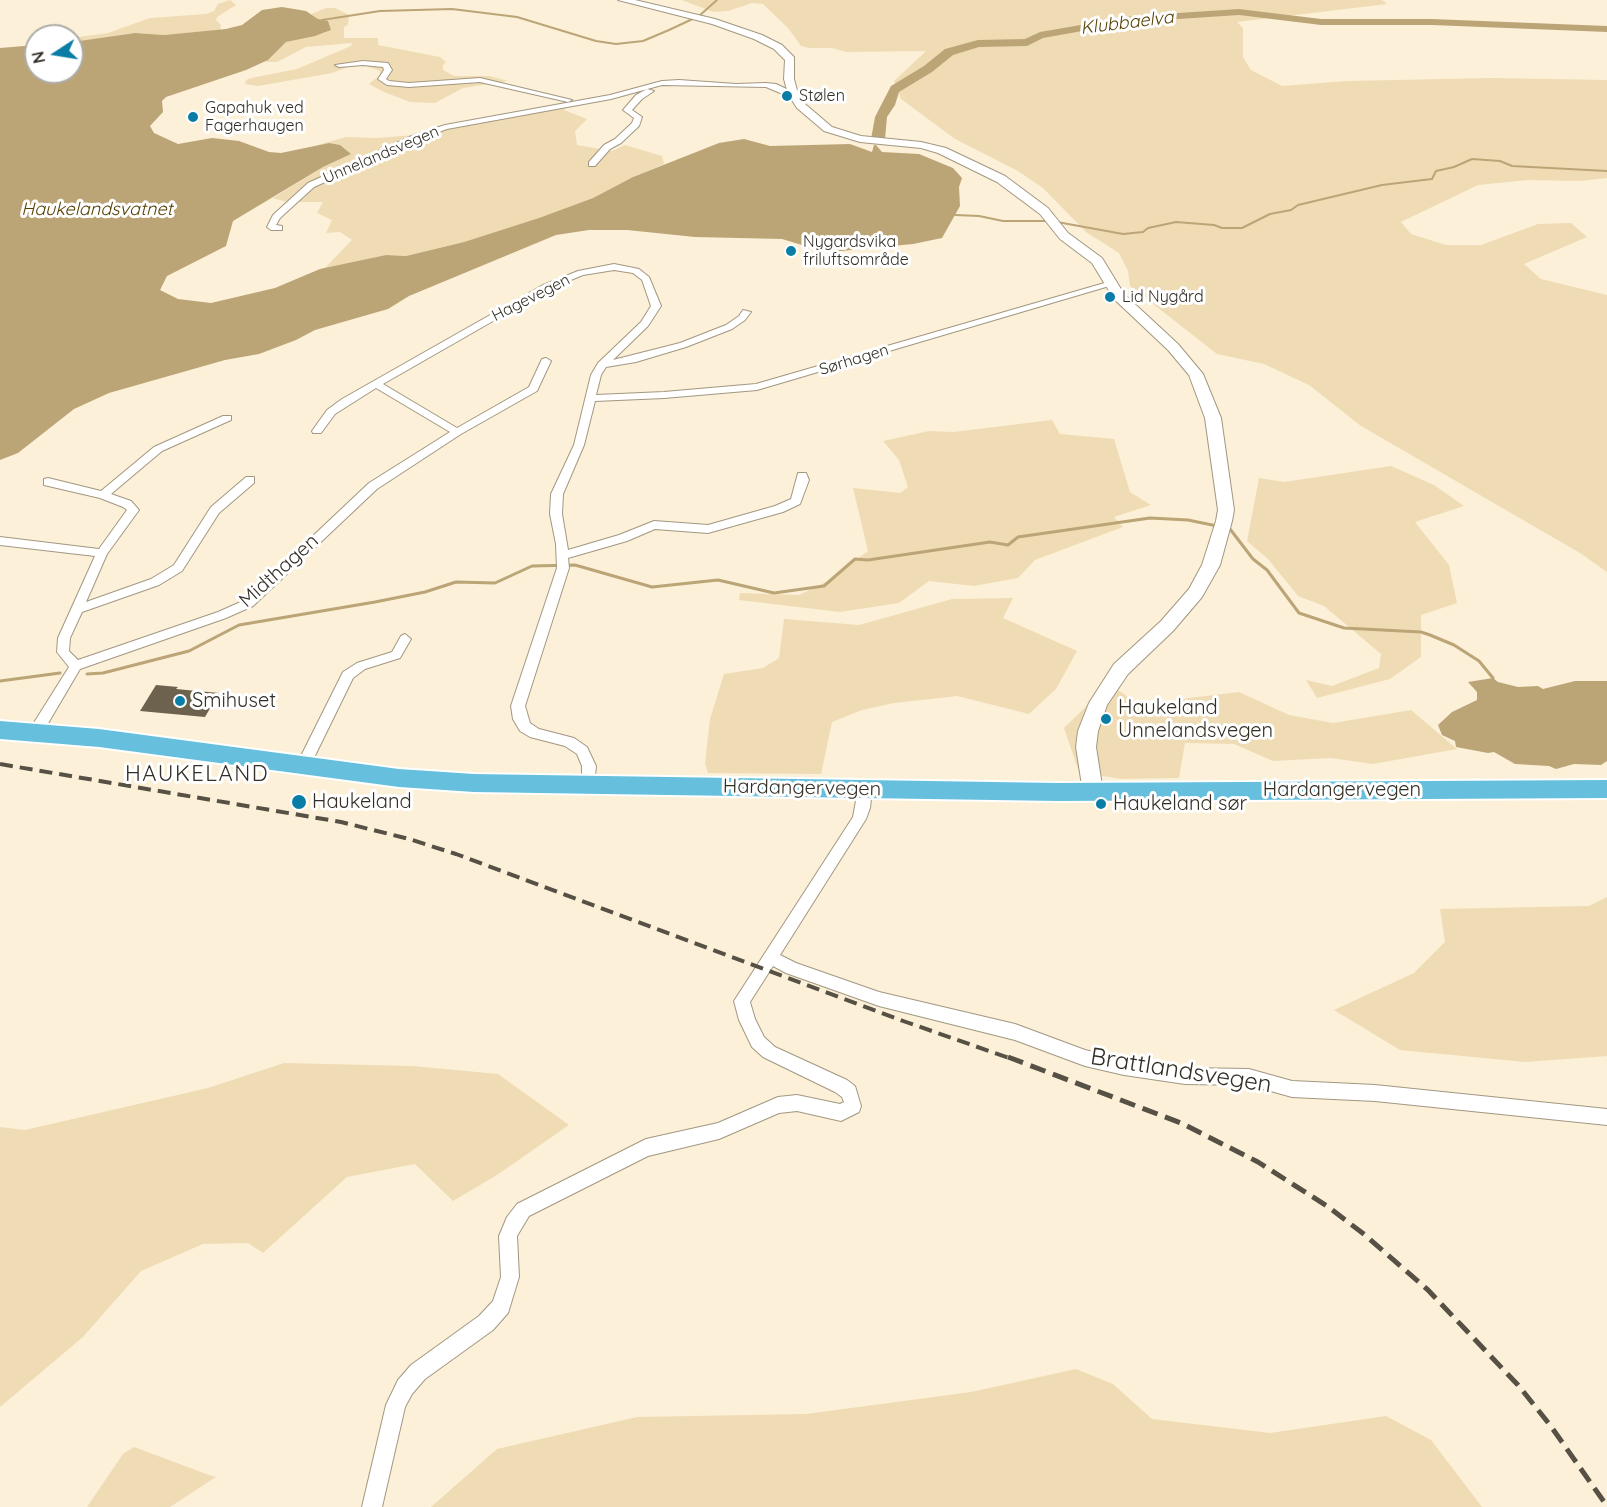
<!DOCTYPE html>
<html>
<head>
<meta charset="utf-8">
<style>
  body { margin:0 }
  #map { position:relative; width:1607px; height:1507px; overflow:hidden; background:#fcf0d8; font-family:Quicksand,sans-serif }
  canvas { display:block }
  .north { position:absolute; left:24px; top:24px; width:60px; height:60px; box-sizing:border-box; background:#fff; border:2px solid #adaca8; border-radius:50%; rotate:258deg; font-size:16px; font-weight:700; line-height:24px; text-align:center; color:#332f26 }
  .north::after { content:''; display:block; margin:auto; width:21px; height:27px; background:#097da5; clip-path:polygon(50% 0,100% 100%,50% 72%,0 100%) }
</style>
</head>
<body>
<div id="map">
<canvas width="1607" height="1507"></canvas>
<div class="north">N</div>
</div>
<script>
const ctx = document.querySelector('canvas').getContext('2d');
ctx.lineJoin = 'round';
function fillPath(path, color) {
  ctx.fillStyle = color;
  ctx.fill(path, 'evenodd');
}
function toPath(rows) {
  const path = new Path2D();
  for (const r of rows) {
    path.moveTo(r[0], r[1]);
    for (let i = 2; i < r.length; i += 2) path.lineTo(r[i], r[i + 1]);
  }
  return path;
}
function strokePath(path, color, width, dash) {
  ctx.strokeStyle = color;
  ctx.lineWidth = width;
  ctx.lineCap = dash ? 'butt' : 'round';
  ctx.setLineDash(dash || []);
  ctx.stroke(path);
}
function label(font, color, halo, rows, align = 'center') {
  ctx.font = font + ' Quicksand,sans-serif';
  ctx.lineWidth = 6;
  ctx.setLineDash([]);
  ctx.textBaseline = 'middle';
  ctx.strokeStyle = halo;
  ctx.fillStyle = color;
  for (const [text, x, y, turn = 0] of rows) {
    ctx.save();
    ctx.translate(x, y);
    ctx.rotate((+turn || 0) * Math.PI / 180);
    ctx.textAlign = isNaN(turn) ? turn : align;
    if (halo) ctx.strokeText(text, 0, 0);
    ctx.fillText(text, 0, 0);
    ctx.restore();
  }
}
const green = toPath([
  [230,0,236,5,217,17,216,20,221,25,220,30,164,35,135,33,72,42,72,38,108,33,150,18,206,14,214,11,218,4],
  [682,0,1382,0,1387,4,1237,22,1243,28,1243,57,1251,70,1282,86,1347,81,1492,78,1607,80,1607,178,1581,181,1528,180,1478,185,1401,222,1411,234,1446,245,1481,245,1538,224,1571,223,1587,237,1524,264,1541,279,1607,295,1607,572,1580,553,1361,426,1309,385,1264,364,1217,354,1130,286,1128,271,1119,253,1086,232,1043,188,1018,171,955,139,901,99,894,81,926,51,846,52,832,48,809,48,801,46,788,28,763,4,752,3,728,11,713,12],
  [326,8,335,8,349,15,348,25,344,27,344,38,378,38,378,45,440,57,446,62,443,65,443,70,454,76,489,76,508,81,463,88,435,103,410,102,384,92,369,84,380,75,380,71,364,65,348,67,332,73,258,86,245,84,246,80,251,78,297,69,351,46,352,43,306,47,277,62,265,62,286,42,327,32,328,22,318,19,311,14],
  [570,103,564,110,587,119,575,131,577,145,612,151,625,145,662,156,664,164,633,177,593,198,540,218,464,242,406,256,386,255,324,269,352,240,340,232,326,233,332,220,317,213,323,202,287,202,273,198,323,167,350,154,339,145,329,143,314,146,346,137,376,138,416,135],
  [1052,420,1060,434,1114,439,1130,492,1151,505,1114,517,1123,527,1035,560,1018,578,974,586,929,581,899,603,840,612,739,600,740,593,799,595,826,582,868,551,853,488,900,493,908,487,899,460,883,441,929,431,953,432],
  [1391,466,1434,485,1464,506,1415,522,1449,565,1457,603,1421,615,1421,657,1390,679,1317,698,1306,680,1332,686,1379,668,1381,654,1324,606,1298,596,1268,559,1247,541,1259,478,1284,482],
  [1013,598,1003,618,1077,651,1056,689,1029,714,957,696,894,703,862,710,832,722,821,774,708,773,705,763,710,719,724,674,763,668,779,658,784,619,859,625,952,599],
  [1109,684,1144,708,1189,698,1239,692,1289,715,1333,723,1411,710,1457,749,1373,764,1331,758,1273,761,1234,744,1185,743,1179,778,1121,779,1079,772,1064,728],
  [1607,897,1607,1056,1525,1062,1400,1050,1334,1010,1414,973,1445,942,1440,909,1589,906],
  [284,1063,412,1066,498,1074,569,1125,497,1175,453,1201,415,1164,347,1177,263,1253,248,1243,203,1244,141,1271,83,1337,0,1407,0,1127,25,1130,208,1088],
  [1076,1369,1113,1384,1152,1419,1270,1433,1386,1416,1431,1440,1482,1507,431,1507,497,1449,637,1417,806,1414,971,1392],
  [134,1447,209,1475,216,1477,170,1507,87,1507,123,1454]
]);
const water = toPath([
  [282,7,306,11,318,19,328,21,331,30,315,36,286,42,268,60,246,70,166,97,162,101,163,112,150,126,154,133,178,144,212,138,239,141,269,152,281,153,329,143,340,145,351,154,323,167,233,221,226,246,167,276,160,290,178,299,211,303,275,288,320,269,386,255,406,256,464,242,539,218,593,198,633,177,719,143,744,139,770,146,850,144,872,152,874,145,876,145,882,152,919,154,953,168,962,178,959,187,960,206,942,238,913,244,841,251,815,249,782,239,695,237,627,230,589,230,556,235,409,296,388,309,315,330,296,340,259,354,225,360,109,393,74,409,18,453,0,460,0,48,36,45,36,72,72,72,72,42,135,33,164,35,226,29,242,25,262,10],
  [1493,678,1498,682,1518,687,1538,686,1543,689,1575,681,1607,681,1607,761,1601,765,1574,764,1556,769,1549,766,1515,764,1494,752,1488,753,1456,747,1455,741,1442,735,1438,725,1452,712,1477,700,1477,692,1468,682]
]);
const streamFar1 = toPath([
  [322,20,380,11,452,9,517,17,596,41,616,44,643,41,669,30,699,16,717,0],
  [955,215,979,216,1003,221,1046,221],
  [1057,222,1123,234,1143,232,1148,228,1176,222,1214,225,1222,228,1242,228,1270,214,1291,210,1298,205,1382,185,1432,179,1436,171,1454,167,1472,159,1500,161,1512,166,1607,171]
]);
const stream = toPath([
  [1230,529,1253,559,1267,570,1299,613,1344,628,1421,632,1430,635,1454,645,1479,661,1493,678],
  [87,674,103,673,189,651,239,625,375,602,425,592,456,582,495,583,532,566,575,565,652,587,718,580,774,593,824,586,855,559,868,560,990,542,1008,545,1018,537,1150,518,1188,520,1217,526],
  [0,681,60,673]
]);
const river = toPath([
  [1239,9,1321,19,1432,19,1607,26,1607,32,1432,25,1321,25,1239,15,1133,22,1043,38,1027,46,979,47,953,55,932,72,899,92,895,105,887,117,885,139,878,143,871,139,875,117,891,86,924,66,945,49,978,40,1025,39,1040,32,1133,16,1239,9]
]);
const building = toPath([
  [156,685,178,687,176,689,219,693,205,717,140,711]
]);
const minor = toPath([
  [363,61,388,63,392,70,386,79,389,81,409,83,480,78,572,100,568,102,480,82,409,87,387,85,378,79,384,70,383,67,363,65,339,67,335,65,363,61],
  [679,80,736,84,766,83,776,84,797,94,793,96,785,95,766,87,662,85,611,99,447,129,420,139,314,187,280,218,276,225,282,226,282,230,271,230,267,227,273,215,308,183,414,135,445,125,610,95,662,81,679,80],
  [647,89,654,91,642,99,632,110,642,117,639,126,621,143,610,149,595,166,589,166,589,162,604,145,615,139,632,123,634,118,623,110,636,95,647,89],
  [614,264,639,269,649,277,661,306,648,326,613,360,680,343,726,325,739,316,743,310,751,312,745,320,732,329,686,347,636,362,606,367,601,375,596,395,664,392,756,384,1108,282,1116,284,757,390,664,398,595,401,584,445,563,494,562,514,568,550,619,535,654,521,708,525,775,506,791,499,798,473,806,473,809,480,800,504,783,512,708,533,655,529,627,541,568,558,569,568,525,706,530,723,539,729,574,738,587,747,596,766,594,788,584,788,582,784,582,766,577,754,565,746,530,737,520,731,513,719,511,706,557,568,556,544,550,514,551,494,574,445,591,375,598,363,641,322,651,306,642,280,633,273,614,270,583,275,549,289,383,384,457,428,529,387,542,359,546,358,551,361,537,391,461,434,377,489,253,606,226,618,80,669,40,737,30,737,28,733,30,729,69,667,57,652,58,638,95,556,0,545,0,537,99,549,127,510,123,507,100,498,44,485,44,479,48,478,101,491,154,447,223,416,231,416,231,420,162,451,111,494,131,501,139,510,107,554,86,602,151,579,174,565,211,507,246,477,254,477,254,483,219,513,182,571,159,585,82,612,70,638,69,651,78,660,218,612,245,600,369,483,450,432,376,388,335,414,321,433,313,433,312,431,327,410,342,399,543,285,578,271,614,264],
  [405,634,411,639,400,658,365,669,353,678,308,770,298,770,296,766,343,672,357,663,392,652,401,636,405,634],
  [865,784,870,786,872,790,870,808,866,819,780,955,796,963,879,992,1015,1024,1085,1050,1124,1059,1185,1068,1249,1069,1292,1081,1375,1085,1607,1109,1607,1125,1375,1101,1292,1097,1249,1085,1185,1084,1124,1075,1085,1066,1015,1040,879,1006,786,973,773,966,750,1002,755,1019,764,1037,775,1047,847,1080,855,1086,861,1106,859,1112,841,1121,797,1111,779,1113,719,1139,648,1156,529,1216,517,1236,519,1277,508,1313,493,1330,425,1379,412,1394,405,1407,382,1507,362,1507,386,1405,398,1380,411,1365,479,1316,493,1301,501,1277,499,1236,507,1217,517,1204,646,1139,718,1123,778,1097,797,1095,840,1104,844,1102,842,1097,835,1092,763,1057,752,1047,739,1020,734,1001,853,817,858,790,860,786,865,784]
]);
const secondary = toPath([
  [618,0,635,0,715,19,762,35,782,45,794,57,794,79,798,94,805,104,832,127,861,136,921,142,946,148,1005,176,1048,208,1068,233,1102,258,1124,294,1178,344,1203,374,1221,418,1234,510,1232,521,1220,565,1202,597,1173,631,1128,674,1107,705,1098,731,1096,747,1103,792,1100,798,1093,800,1086,798,1083,792,1076,747,1078,731,1089,703,1114,664,1161,621,1189,589,1202,565,1216,521,1218,510,1205,418,1189,375,1168,350,1114,299,1092,263,1060,239,1040,214,997,182,938,153,921,148,860,142,824,131,797,108,788,94,784,79,785,60,774,49,754,39,712,24,618,0]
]);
const primary = toPath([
  [0,721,99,729,399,769,474,774,1058,783,1607,780,1607,798,1058,801,474,792,399,787,99,747,0,739,0,721]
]);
const railFar1 = toPath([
  [0,764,341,822,409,839,456,854,906,1022,1012,1059]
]);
const rail = toPath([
  [1008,1057,1181,1123,1258,1162,1327,1206,1365,1235,1428,1290,1518,1385,1550,1425,1607,1506]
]);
const markers = [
  [787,96,6,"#097da5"],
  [193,117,6,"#097da5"],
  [791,251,6,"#097da5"],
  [1110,297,6,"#097da5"],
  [180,701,6,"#097da5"],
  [1106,719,6,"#097da5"],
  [299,802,8,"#097da5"],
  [1101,804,6,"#097da5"]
];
const farPoinames = [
  ["Stølen",799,96],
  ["Gapahuk ved",205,108],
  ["Fagerhaugen",205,126],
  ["Nygardsvika",803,242],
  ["friluftsområde",803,260],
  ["Lid Nygård",1122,297]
];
const farStreetnames = [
  ["Unnelandsvegen",381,155,-23],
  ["Hagevegen",531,298,-27],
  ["Sørhagen",854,360,-17]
];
const farWaternames = [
  ["Klubbaelva",1127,23,-7],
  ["Haukelandsvatnet",97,210]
];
const streetNames = [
  ["Midthagen",279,571,-42],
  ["Hardangervegen",802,788,1],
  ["Hardangervegen",1342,790]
];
const poiNames = [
  ["Smihuset",192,701],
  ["Haukeland",1118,708],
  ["Unnelandsvegen",1118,731],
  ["Haukeland",312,802],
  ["Haukeland sør",1113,804]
];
const quarterNames = [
  ["HAUKELAND",197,774]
];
const nearStreetnames = [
  ["Brattlandsvegen",1181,1071,9]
];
fillPath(green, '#f0dcb4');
fillPath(water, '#bba577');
strokePath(streamFar1, '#bba577', 2);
strokePath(stream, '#bba577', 3);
fillPath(river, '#bba577');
fillPath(building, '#6c624d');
strokePath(minor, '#a29781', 2);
strokePath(secondary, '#a29781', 2);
strokePath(primary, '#fff', 4);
fillPath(minor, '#fff');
fillPath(secondary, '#fff');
fillPath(primary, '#66c0dd');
strokePath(railFar1, '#565045', 4, [13, 7]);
strokePath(rail, '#565045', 5, [16, 8]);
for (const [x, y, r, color] of markers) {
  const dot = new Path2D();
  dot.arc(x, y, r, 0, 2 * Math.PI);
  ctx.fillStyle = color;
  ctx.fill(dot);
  strokePath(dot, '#fff', 2);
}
label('16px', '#332f26', '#fff', farPoinames, 'left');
label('16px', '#332f26', '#fff', farStreetnames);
label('italic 18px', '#574002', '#fff', farWaternames);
label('20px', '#332f26', '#fff', streetNames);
label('20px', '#332f26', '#fff', poiNames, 'left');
ctx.letterSpacing = '1.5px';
label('22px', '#332f26', '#fff', quarterNames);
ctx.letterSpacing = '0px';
label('24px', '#332f26', '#fff', nearStreetnames);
</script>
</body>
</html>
